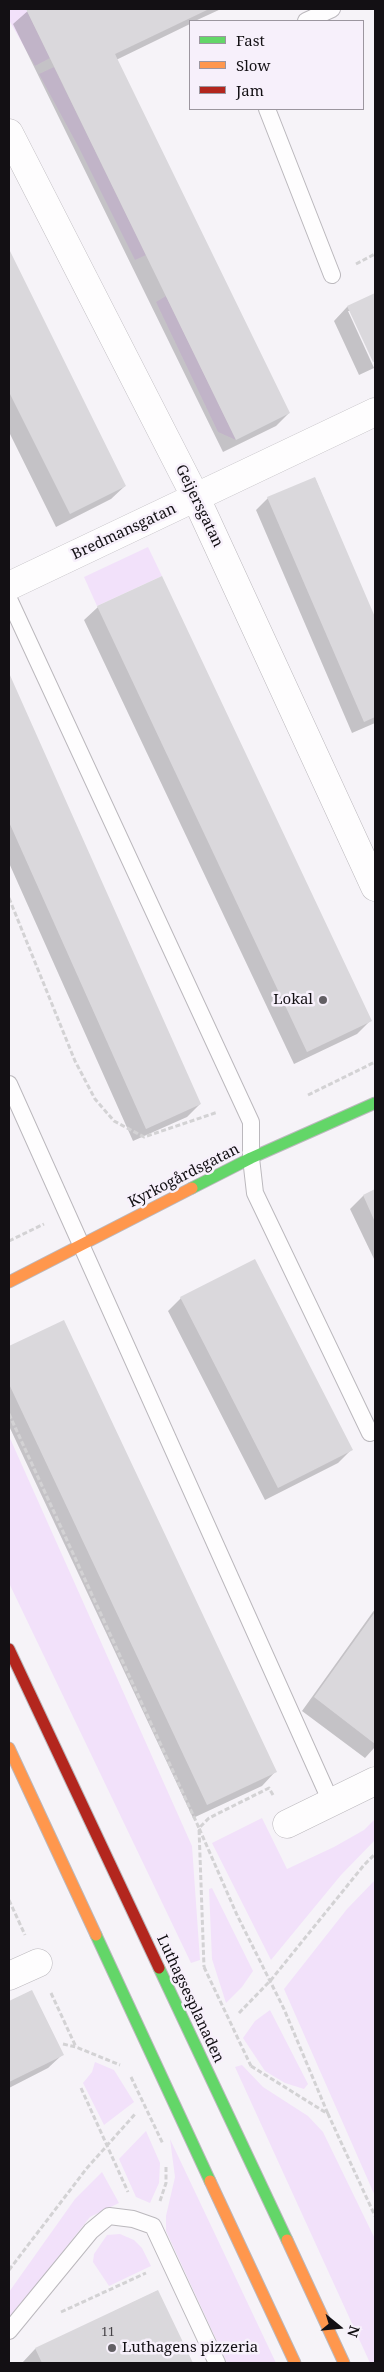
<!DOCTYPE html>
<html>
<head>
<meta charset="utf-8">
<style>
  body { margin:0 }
  #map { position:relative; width:384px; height:2372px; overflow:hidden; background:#f6f3f8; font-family:"Noto Serif",serif }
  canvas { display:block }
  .frame { position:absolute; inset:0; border:10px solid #131014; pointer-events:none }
  .legend { position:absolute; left:189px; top:20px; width:175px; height:90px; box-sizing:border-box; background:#f7f0fb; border:1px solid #9c969f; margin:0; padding:6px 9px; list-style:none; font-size:15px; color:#131014 }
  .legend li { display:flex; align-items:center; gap:10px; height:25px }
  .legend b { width:25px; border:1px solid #9c969f }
  .north { position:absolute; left:314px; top:2302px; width:50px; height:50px; -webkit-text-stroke:4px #f7f0fb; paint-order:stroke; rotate:107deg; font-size:14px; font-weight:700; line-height:20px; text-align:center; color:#131014 }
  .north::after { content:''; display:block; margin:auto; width:18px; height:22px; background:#131014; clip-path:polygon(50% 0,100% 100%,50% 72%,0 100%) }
</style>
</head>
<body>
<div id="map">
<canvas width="384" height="2372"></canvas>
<div class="frame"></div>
<ul class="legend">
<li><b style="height:6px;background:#63d668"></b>Fast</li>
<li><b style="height:6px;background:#ff974d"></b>Slow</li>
<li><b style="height:6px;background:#b3261e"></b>Jam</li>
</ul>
<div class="north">N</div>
</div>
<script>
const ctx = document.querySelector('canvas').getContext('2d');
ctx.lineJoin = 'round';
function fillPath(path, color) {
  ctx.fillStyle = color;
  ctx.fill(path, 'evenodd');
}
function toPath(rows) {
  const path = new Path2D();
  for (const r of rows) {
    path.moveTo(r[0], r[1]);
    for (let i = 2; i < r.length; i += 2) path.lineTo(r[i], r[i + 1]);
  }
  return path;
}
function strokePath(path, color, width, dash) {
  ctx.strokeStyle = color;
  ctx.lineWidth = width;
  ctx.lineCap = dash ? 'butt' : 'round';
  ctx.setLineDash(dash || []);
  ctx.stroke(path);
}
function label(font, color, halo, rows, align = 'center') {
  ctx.font = font + ' "Noto Serif",serif';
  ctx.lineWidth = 5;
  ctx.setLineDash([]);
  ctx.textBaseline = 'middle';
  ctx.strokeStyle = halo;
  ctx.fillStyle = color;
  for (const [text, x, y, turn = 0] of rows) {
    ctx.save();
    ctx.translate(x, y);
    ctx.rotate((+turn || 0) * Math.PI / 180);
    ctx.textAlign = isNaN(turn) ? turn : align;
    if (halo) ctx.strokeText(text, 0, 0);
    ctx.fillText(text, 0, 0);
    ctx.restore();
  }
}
const green = toPath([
  [9,9,26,9,50,58,35,66,9,20],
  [54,67,146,255,135,260,79,148,39,74],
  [166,296,236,440,218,432,156,302],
  [148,547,162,576,97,606,84,577],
  [9,1436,192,1846,200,1960,191,1963,9,1583],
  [262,1818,287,1869,334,1847,364,1830,375,1819,375,1840,341,1875,271,1960,212,1843],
  [375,1880,375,2196,284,1989,347,1909],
  [212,1888,253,1971,242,1987,226,2003,212,1959,209,1889],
  [270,2010,308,2084,304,2089,285,2083,265,2071,243,2038,255,2021],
  [95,2062,114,2070,134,2102,104,2125,83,2083,92,2072],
  [242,2065,263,2087,308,2116,323,2132,375,2239,375,2363,370,2363,235,2067],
  [146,2131,160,2163,159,2183,150,2203,136,2197,119,2159],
  [170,2139,276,2363,227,2363,166,2231,166,2216,175,2177],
  [102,2172,119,2203,90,2217,9,2320,9,2292,75,2199],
  [120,2234,134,2240,142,2248,151,2266,109,2286,93,2262,94,2254,107,2235]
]);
const shadow = toPath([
  [30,9,221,9,195,21,190,21,190,24,116,60,289,413,276,426,223,452,13,24],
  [9,252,125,486,111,499,56,527,9,432],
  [375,294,375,364,350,311,348,311,374,368,359,375,334,321,347,307],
  [315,478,375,620,375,723,352,733,256,510,268,498],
  [98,607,370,1021,357,1034,294,1064,84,620],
  [9,676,200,1104,187,1117,133,1141,9,863],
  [375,1190,375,1261,350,1209,363,1196],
  [181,1298,351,1450,338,1463,265,1500,168,1311],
  [64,1322,275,1772,262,1786,193,1818,9,1426,9,1347],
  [375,1609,375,1747,365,1758,302,1711],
  [31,1991,62,2055,48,2068,9,2088,9,2002],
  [157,2291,191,2363,22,2363,35,2349]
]);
const building = toPath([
  [26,9,209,9,115,54,290,413,236,440],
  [9,249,126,486,70,514,9,392],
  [375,293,375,361,373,362,347,306],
  [315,477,375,617,375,717,364,722,267,497],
  [162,576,372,1021,307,1052,97,606],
  [9,673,201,1104,146,1129,9,822],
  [375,1189,375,1222,363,1195],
  [255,1259,353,1450,278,1488,180,1297],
  [64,1320,277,1772,207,1805,9,1384,9,1346],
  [375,1612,375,1744,314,1697],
  [32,1990,64,2055,9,2082,9,2001],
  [158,2290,193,2363,42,2363,35,2348]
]);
const path = toPath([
  [356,264,375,254],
  [9,898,75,1061,95,1099,114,1121,144,1137,218,1112],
  [308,1095,375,1062],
  [9,1241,44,1224],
  [9,1414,199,1828,204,1967],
  [273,1795,269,1788,209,1818,199,1828,237,1915,284,2009,328,2114],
  [9,1900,25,1935],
  [51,1993,76,2047],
  [239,2013,271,1980,364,1865,375,1854],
  [63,2044,76,2047,120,2065],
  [251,2066,328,2114,375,2216],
  [81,2088,128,2192],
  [160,2201,166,2183,166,2166],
  [9,2270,87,2168,136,2113],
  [61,2312,146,2273]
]);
const lane = toPath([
  [306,21,332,9],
  [267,109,332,275],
  [9,599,251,1122,251,1158,255,1193,370,1433],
  [9,1084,331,1802],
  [9,2331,91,2231,109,2216,133,2219,153,2226,217,2363]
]);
const street = toPath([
  [9,133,196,498,375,887],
  [9,586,375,412],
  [287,1824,375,1781],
  [9,1976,38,1963]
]);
const fast = toPath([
  [192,1188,251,1158,375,1103],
  [96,1935,210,2181],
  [159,1968,287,2240]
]);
const slow = toPath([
  [9,1282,192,1188],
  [9,1748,96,1935],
  [210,2181,295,2363],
  [287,2240,344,2363]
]);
const jam = toPath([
  [9,1649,159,1968]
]);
const pathBridge = toPath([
  [204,1967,251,2066],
  [131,2077,163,2144]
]);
const markers = [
  [323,1000,5,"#625f64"],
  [112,2348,5,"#625f64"]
];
const numberNames = [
  ["11",108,2333]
];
const streetNames = [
  ["Geijersgatan",199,506,64],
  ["Bredmansgatan",124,532,-25],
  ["Kyrkogårdsgatan",184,1176,-27],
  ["Luthagsesplanaden",190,1999,65]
];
const poiNames = [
  ["Lokal",313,1000],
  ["Luthagens pizzeria",122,2348,"left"]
];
fillPath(green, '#f2e1fa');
fillPath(shadow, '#0003');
fillPath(building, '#dad8dc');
strokePath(lane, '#bbb8bd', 18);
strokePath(street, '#bbb8bd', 29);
strokePath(fast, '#bbb8bd', 13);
strokePath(slow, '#bbb8bd', 13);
strokePath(jam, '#bbb8bd', 13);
strokePath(path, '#d3d2d4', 3, [5, 2.5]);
strokePath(lane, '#fefdfe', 16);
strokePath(street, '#fefdfe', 28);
strokePath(fast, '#63d668', 11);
strokePath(slow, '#ff974d', 11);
strokePath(jam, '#b3261e', 11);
strokePath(pathBridge, '#d3d2d4', 3, [5, 2.5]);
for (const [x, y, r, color] of markers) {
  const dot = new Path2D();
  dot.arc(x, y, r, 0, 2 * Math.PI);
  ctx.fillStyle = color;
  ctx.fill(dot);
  strokePath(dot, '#f7f0fb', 2);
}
label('12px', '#454246', null, numberNames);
label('15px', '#131014', '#f7f0fb', streetNames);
label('15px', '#131014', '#f7f0fb', poiNames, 'right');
</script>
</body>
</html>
